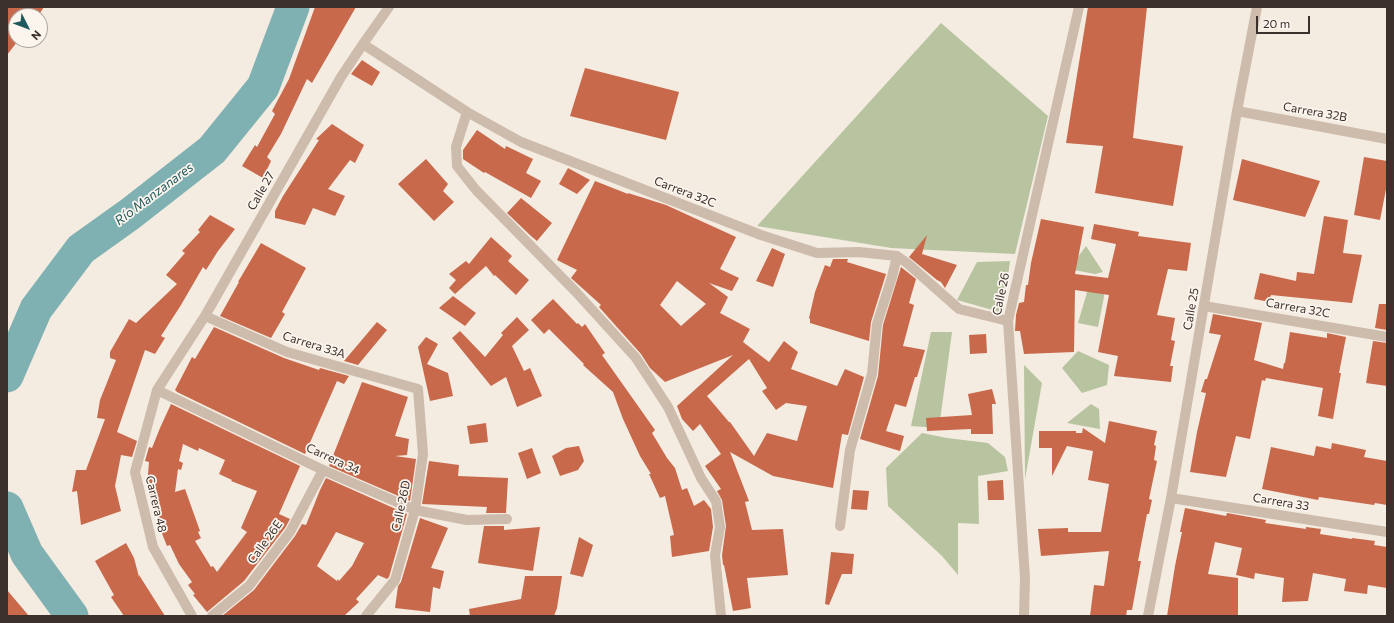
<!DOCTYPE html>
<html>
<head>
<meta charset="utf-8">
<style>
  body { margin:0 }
  #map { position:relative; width:1394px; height:623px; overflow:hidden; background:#f4ebe1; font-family:Commissioner,sans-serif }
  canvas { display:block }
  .frame { position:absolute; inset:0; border:8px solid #3b302b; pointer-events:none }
  .north { position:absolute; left:8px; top:8px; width:40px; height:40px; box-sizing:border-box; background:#fbf5ee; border:1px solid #aea6a0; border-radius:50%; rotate:132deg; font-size:11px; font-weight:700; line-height:16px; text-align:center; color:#3b302b }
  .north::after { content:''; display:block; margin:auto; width:14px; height:18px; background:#1f5a5e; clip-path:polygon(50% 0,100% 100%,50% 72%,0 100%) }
  .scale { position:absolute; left:1256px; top:16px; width:54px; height:18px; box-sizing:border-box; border:2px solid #3b302b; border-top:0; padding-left:5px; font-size:12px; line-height:14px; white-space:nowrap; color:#3b302b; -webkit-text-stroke:3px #fbf5ee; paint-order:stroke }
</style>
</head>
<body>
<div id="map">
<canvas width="1394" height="623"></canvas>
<div class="frame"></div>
<div class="north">N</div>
<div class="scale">20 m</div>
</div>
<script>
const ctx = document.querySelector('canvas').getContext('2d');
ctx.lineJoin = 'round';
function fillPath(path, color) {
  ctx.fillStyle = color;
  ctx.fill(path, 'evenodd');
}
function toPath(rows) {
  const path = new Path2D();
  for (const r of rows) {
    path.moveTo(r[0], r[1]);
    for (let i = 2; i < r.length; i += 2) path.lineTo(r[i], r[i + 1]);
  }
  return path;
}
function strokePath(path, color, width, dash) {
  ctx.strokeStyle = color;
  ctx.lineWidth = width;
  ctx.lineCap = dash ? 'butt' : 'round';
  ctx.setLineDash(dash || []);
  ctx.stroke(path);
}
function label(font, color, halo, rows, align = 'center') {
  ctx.font = font + ' Commissioner,sans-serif';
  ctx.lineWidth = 3.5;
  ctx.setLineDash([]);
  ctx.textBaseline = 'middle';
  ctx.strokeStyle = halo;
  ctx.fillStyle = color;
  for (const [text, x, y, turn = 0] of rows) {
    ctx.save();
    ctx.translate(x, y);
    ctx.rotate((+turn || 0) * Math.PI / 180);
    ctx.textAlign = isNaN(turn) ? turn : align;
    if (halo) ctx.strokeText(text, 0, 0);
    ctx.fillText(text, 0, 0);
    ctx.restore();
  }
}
const green = toPath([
  [941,23,1048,116,1015,254,891,248,757,226],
  [1086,246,1103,272,1095,274,1069,269],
  [1010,261,1003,313,957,300,977,262],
  [1090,282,1104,282,1104,297,1098,327,1078,323],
  [931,332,952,332,939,428,911,426],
  [1078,351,1109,365,1107,385,1082,393,1062,368],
  [1024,365,1042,383,1025,479],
  [1091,404,1099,409,1100,429,1067,423],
  [922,433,947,438,988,443,1005,457,1008,471,978,476,979,524,958,523,958,575,942,556,888,506,886,468]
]);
const river = toPath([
  [7,376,36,309,81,249,130,214,212,150,263,87,293,7],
  [7,508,27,554,72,616]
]);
const building = toPath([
  [7,7,44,7,38,16,16,16,16,40,21,40,18,43,17,42,7,55],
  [315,7,356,7,312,83,307,79,281,134,267,157,271,161,263,178,242,166,255,145,257,147,275,114,272,111,289,79],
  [1088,7,1147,7,1133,138,1183,146,1173,206,1095,193,1103,146,1066,143],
  [362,60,380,72,372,86,351,74],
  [585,68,679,92,666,140,570,116],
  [332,124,364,145,355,163,350,160,328,189,345,196,335,216,313,208,305,225,275,218,275,211,283,196,319,140,316,139],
  [477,130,505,149,506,146,533,159,526,173,541,181,531,198,485,172,484,173,463,159,463,150],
  [1364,157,1387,161,1387,184,1380,220,1354,215],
  [426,159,448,184,443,191,454,202,434,221,398,184],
  [1242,159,1320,181,1305,217,1233,200],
  [568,168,590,180,577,194,559,184],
  [595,181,628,194,628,193,666,205,736,237,720,269,739,278,732,291,709,283,728,297,720,313,750,329,743,342,769,362,784,341,798,352,791,369,837,386,845,369,864,377,848,435,842,434,833,488,773,476,730,452,749,501,745,502,752,530,783,529,788,575,747,578,751,608,733,611,724,565,723,565,722,555,726,526,722,500,717,491,721,489,705,466,721,454,700,424,693,431,682,419,677,406,733,355,665,382,650,368,641,354,599,307,601,305,571,278,577,270,557,260],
  [677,281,706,304,681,326,660,305],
  [749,359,767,388,762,391,776,410,786,403,807,406,797,441,767,433,754,456,730,422,729,422,707,396],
  [521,198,552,223,537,241,531,236,507,213],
  [210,215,235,229,218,251,206,270,203,267,181,305,161,336,165,338,155,354,145,350,117,432,137,441,132,457,121,455,115,486,121,511,81,525,77,491,72,492,76,470,86,470,105,419,97,418,100,400,116,360,110,358,110,352,129,319,136,323,177,284,166,275,185,253,182,251,200,232,198,230],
  [1324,216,1348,220,1343,253,1362,255,1352,303,1271,295,1270,302,1254,299,1260,273,1296,281,1297,272,1314,274],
  [1041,219,1084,227,1075,274,1108,278,1116,244,1091,239,1094,224,1139,232,1138,236,1191,243,1187,271,1168,269,1157,315,1175,318,1171,340,1175,341,1170,366,1173,366,1171,382,1114,376,1118,356,1098,352,1109,295,1075,290,1074,352,1024,354,1020,331,1015,331,1016,315,1019,303,1024,302,1026,285,1028,285,1031,263],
  [927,235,922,254,957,265,945,288,941,282,937,280,909,257],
  [491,237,512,256,508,261,529,280,516,295,495,275,494,276,486,266,455,294,449,288,456,280,449,274,466,261,469,264],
  [261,243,306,268,282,312,285,314,271,338,220,316,239,282,238,282],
  [772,248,785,254,773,287,756,281],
  [833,259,848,259,847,262,886,274,871,322,869,341,810,323,810,319,809,318,815,292,825,265,830,267],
  [901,267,916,279,909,303,914,305,903,346,925,350,917,377,915,377,906,407,895,404,886,431,904,436,900,451,860,439,878,376,883,325],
  [453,296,476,313,465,326,439,308],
  [553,299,577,324,578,323,582,327,585,324,605,353,602,355,655,430,652,433,667,458,675,468,682,490,687,488,694,506,704,500,711,509,713,527,709,551,672,557,670,536,674,535,665,496,660,498,649,474,651,474,640,456,623,419,613,392,583,365,584,364,549,329,544,334,531,320],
  [1379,304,1387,304,1387,330,1375,328],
  [1213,314,1262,323,1254,360,1283,369,1284,363,1285,363,1290,332,1327,338,1327,333,1346,337,1339,373,1341,373,1333,419,1318,416,1323,388,1266,378,1265,381,1262,380,1250,439,1236,436,1226,477,1190,472,1197,432,1206,393,1201,392,1205,379,1207,379,1221,335,1209,333],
  [517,317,529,330,512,346,524,371,530,368,542,396,517,407,506,377,491,386,452,338,460,331,485,357,503,335,501,333],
  [377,322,387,330,358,365,344,361],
  [214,327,284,358,319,370,320,368,349,376,344,384,337,381,305,454,177,392,175,390,192,357,195,359],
  [986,334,987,353,970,354,969,335],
  [426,337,438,344,427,364,448,373,453,396,430,401,418,347],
  [1373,341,1387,343,1387,386,1366,383],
  [362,382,408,397,395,436,409,439,407,455,395,456,416,459,410,501,329,466],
  [992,389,996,404,992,404,993,434,971,434,971,429,927,431,926,418,972,415,968,394],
  [171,404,300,466,279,514,290,519,285,528,244,581,207,612,193,595,195,594,188,585,192,582,179,564,170,545,167,546,159,526,160,525,147,487,149,462,145,461,149,447,152,448,160,428],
  [183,444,198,451,199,448,225,460,219,474,232,480,231,481,257,491,241,528,247,532,217,572,213,566,211,567,195,541,201,538,198,532,200,531,185,489,175,492,178,469,181,470,183,463,179,461],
  [1109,421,1157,431,1154,445,1156,446,1154,460,1157,461,1149,499,1152,500,1149,514,1147,514,1138,561,1141,561,1132,610,1127,610,1126,616,1090,616,1094,585,1104,586,1109,551,1041,556,1038,529,1068,528,1068,532,1101,532,1109,484,1088,480,1093,451,1067,446,1052,476,1052,448,1039,448,1039,431,1076,431,1076,433,1082,433,1083,428,1105,443],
  [486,423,488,442,470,444,467,426],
  [1332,443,1366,450,1364,457,1387,461,1387,505,1375,503,1374,505,1319,497,1318,500,1262,489,1271,447,1314,456,1316,446,1331,449],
  [579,446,584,461,578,470,560,476,552,456,566,448],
  [532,448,541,473,527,479,518,453],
  [429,461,459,465,458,476,508,478,506,513,486,513,487,507,422,504],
  [326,478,407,514,389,577,387,579,378,575,356,599,359,602,344,616,222,616,254,590,295,536,302,524,306,525,320,490],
  [336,532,364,543,352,566,339,581,338,579,337,581,317,566],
  [1003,480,1004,500,988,500,987,481],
  [853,490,869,491,867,510,851,509],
  [1185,508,1226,516,1227,513,1266,520,1265,523,1306,529,1306,527,1321,529,1320,534,1352,539,1352,538,1375,541,1374,545,1387,547,1387,588,1368,585,1367,594,1344,591,1346,579,1313,573,1308,601,1282,602,1284,578,1255,573,1254,579,1236,575,1242,548,1215,542,1208,574,1238,578,1238,615,1167,616,1175,566,1182,532,1180,532],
  [420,518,448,528,431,568,444,571,440,589,433,587,430,612,395,608,398,586,401,582],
  [484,526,504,526,504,530,540,527,533,571,478,563],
  [579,537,593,545,583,577,570,574],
  [126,543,134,558,139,577,139,575,165,616,124,616,111,597,114,595,95,561],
  [831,552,854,554,852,574,842,574,829,605,825,604],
  [525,576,562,576,557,608,554,616,470,616,469,609,521,599],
  [7,590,29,616,7,616]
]);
const minor = toPath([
  [363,44,467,112,521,142,761,235,817,253,859,252,897,256,907,263,959,309,1008,321],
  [1237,111,1387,139],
  [467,112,456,147,457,166,476,190,576,292,636,358,668,407,701,478,716,501,720,527,715,555,721,616],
  [1204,306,1387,337],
  [205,316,287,352,418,389,423,454,415,510,395,580,366,616],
  [157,390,323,470,415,510,467,520,507,519],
  [1171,498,1387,532],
  [840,526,850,450,872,374,877,324,892,277,897,256],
  [192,616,153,547,135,472,157,390,205,316,341,77,363,44,389,7],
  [212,616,249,586,290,532,323,470],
  [1024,616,1025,578,1008,321,1079,7],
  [1148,616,1171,498,1237,111,1257,7]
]);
const streetNames = [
  ["Carrera 32B",1315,112,10],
  ["Calle 27",261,191,-60],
  ["Carrera 32C",685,192,21],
  ["Calle 26",1001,294,-78],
  ["Carrera 32C",1298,308,10],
  ["Calle 25",1191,309,-80],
  ["Carrera 33A",314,345,17],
  ["Carrera 34",333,459,25],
  ["Carrera 33",1281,502,9],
  ["Carrera 48",156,504,77],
  ["Calle 26D",401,506,-78],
  ["Calle 26E",265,542,-54]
];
const waterNames = [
  ["Río Manzanares",154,194,-37]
];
fillPath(green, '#b8c4a0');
strokePath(river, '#7fb0b2', 33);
fillPath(building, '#c8694b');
strokePath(minor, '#cdbbac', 10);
label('12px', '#3b302b', '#fbf5ee', streetNames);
label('italic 13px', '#1f5a5e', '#fbf5ee', waterNames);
</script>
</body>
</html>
